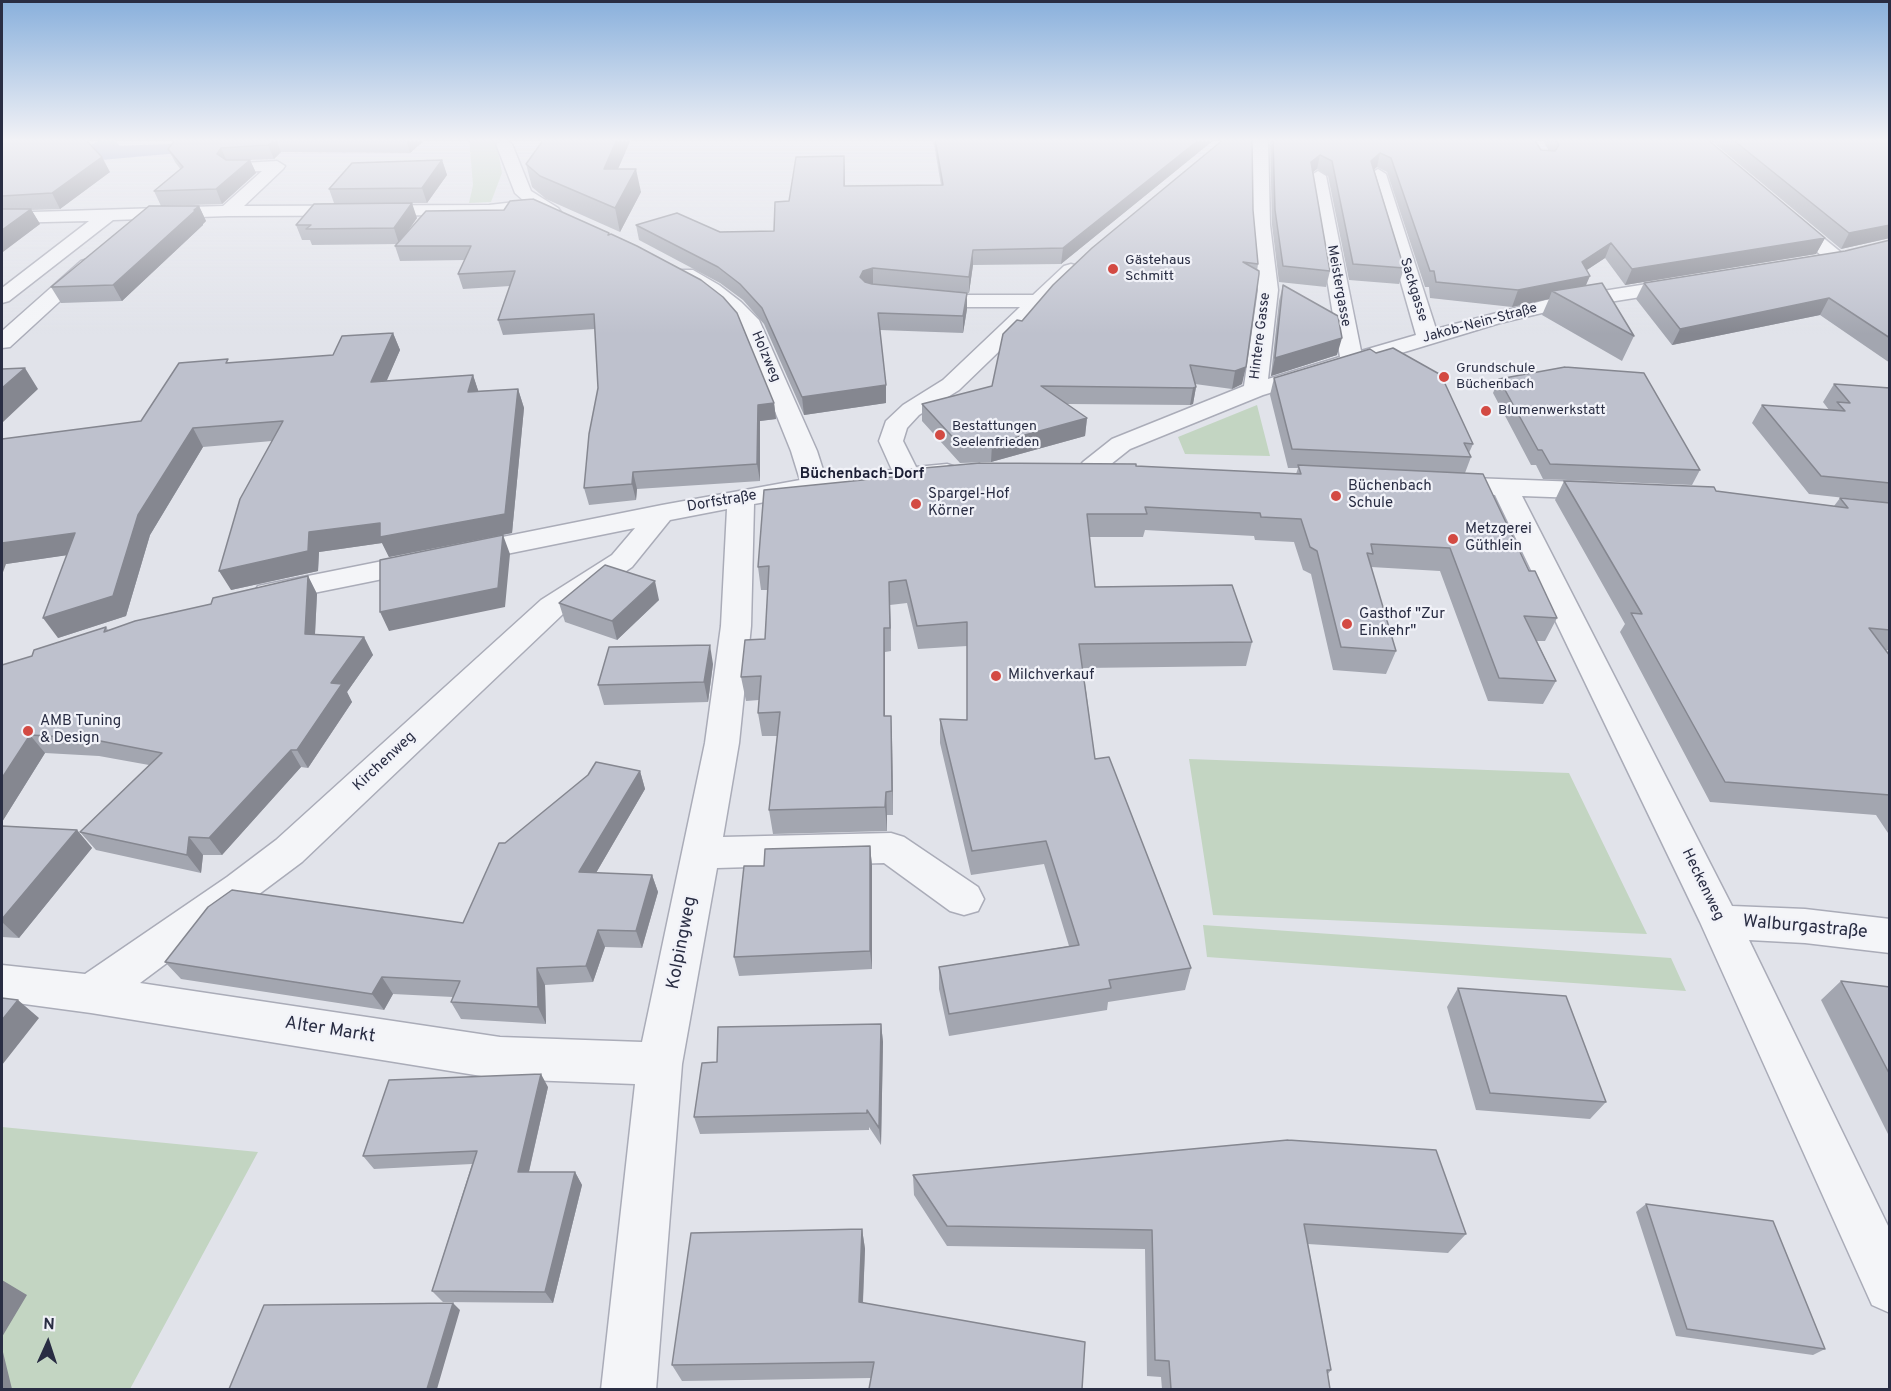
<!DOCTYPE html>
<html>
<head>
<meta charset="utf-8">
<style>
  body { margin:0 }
  #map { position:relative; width:1891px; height:1391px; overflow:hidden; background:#e1e3ea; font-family:Overpass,sans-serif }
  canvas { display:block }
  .frame { position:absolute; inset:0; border:3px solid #292d43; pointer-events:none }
  .north { position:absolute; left:18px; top:1313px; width:60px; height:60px; -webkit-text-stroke:4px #f1f2f8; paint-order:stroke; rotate:3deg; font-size:16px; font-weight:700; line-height:24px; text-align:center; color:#292d43 }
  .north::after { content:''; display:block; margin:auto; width:21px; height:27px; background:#292d43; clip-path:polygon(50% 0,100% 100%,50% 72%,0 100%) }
</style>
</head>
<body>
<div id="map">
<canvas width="1891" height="1391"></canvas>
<div class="frame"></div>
<div class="north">N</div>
</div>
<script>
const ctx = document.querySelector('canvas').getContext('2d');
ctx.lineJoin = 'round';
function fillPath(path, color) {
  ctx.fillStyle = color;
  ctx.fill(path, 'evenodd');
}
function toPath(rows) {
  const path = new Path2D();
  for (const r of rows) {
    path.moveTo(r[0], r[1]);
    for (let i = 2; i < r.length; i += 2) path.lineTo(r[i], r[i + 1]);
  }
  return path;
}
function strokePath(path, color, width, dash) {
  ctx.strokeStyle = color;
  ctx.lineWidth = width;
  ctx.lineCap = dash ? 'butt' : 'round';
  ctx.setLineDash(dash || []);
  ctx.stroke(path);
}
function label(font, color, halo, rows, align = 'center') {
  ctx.font = font + ' Overpass,sans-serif';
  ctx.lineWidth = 4.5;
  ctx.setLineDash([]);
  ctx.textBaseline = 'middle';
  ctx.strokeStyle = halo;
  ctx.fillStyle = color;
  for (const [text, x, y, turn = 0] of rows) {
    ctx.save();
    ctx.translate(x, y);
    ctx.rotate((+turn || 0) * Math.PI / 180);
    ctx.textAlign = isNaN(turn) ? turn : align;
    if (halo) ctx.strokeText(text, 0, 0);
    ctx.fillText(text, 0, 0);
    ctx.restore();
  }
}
const green = toPath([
  [469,139,496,139,502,173,491,202,469,203,473,185],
  [1257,405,1270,456,1185,454,1178,437],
  [1189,759,1569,773,1647,934,1213,915],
  [1203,925,1671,958,1686,991,1207,957],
  [2,1127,258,1152,130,1389,2,1389]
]);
const water = toPath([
  [103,139,108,139,114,146,228,142,256,146,102,160,87,147]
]);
const stream = toPath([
  [106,139,113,139,124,150,119,151,106,139]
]);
const minor = toPath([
  [504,139,512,144,531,191,558,208,561,212,558,216,552,217,536,211,489,215,228,216,113,220,9,301,2,303,2,288,89,221,2,223,2,213,223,206,262,171,233,172,225,167,227,164,277,161,285,166,283,169,244,206,489,205,524,201,515,193,496,144,504,139],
  [1252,139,1268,139,1270,225,1278,290,1268,379,1340,357,1310,176,1318,171,1326,176,1361,351,1416,335,1370,174,1378,169,1386,174,1436,329,1546,300,1685,278,1692,280,1695,284,1692,288,1685,290,1546,312,1500,323,1263,395,1130,449,1101,472,1092,475,1083,472,1079,467,1083,462,1112,439,1244,386,1258,290,1252,225,1252,139],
  [1787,212,1793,213,1843,254,1846,258,1843,262,1829,262,1781,221,1778,217,1781,213,1787,212],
  [88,259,95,261,98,265,95,269,10,347,2,348,2,331,81,261,88,259],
  [1071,264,1078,266,1081,270,1047,305,959,390,919,415,907,428,903,441,916,467,947,464,956,467,960,472,956,477,815,493,754,504,751,626,739,743,723,837,891,833,904,837,978,887,984,899,978,911,964,915,950,911,884,863,717,868,682,1064,656,1390,601,1390,635,1084,500,1079,91,1013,2,1001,2,965,85,974,227,877,276,840,541,600,612,555,635,528,269,602,258,600,254,593,258,586,662,505,800,480,791,451,741,327,727,310,705,293,679,278,676,274,679,270,693,270,719,285,741,302,759,320,817,451,825,476,892,470,879,441,886,421,903,405,943,380,1020,307,953,307,922,303,915,301,912,297,915,293,922,291,953,295,1033,295,1064,266,1071,264],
  [727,509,721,626,705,743,642,1042,500,1037,140,983,302,862,563,614,632,567,670,520,727,509],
  [1445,477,1606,483,1615,485,1619,491,1615,497,1606,499,1522,496,1732,906,1805,909,1890,919,1890,953,1805,943,1749,940,1890,1230,1890,1313,1872,1305,1700,922,1495,495,1436,491,1432,485,1436,479,1445,477]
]);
const wall = toPath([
  [2,139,110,172,60,209,31,210,40,224,2,252],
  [176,139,426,139,410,153,281,152,274,159,250,160,256,173,222,204,161,206,154,191,181,170,175,162,168,149],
  [631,139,618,169,641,192,620,232,546,199,532,187,526,164],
  [933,139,1215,139,1061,264,973,265,969,293,873,284,967,309,963,333,880,330,886,385,886,403,804,415,764,324,743,300,720,283,639,240,636,225,720,232,774,231,789,201,844,156,845,186,941,185],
  [1270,139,1534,139,1541,150,1549,151,1542,139,1707,139,1825,238,1816,254,1625,285,1605,258,1587,270,1586,286,1634,336,1622,361,1542,315,1549,299,1512,307,1430,298,1429,287,1425,287,1387,172,1377,167,1374,169,1404,268,1399,284,1349,280,1328,176,1317,169,1313,172,1330,271,1326,287,1279,282,1272,225],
  [1709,139,1890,139,1890,238,1841,249],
  [442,160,447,175,427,203,334,203,329,189],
  [199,206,206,221,203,224,203,225,122,301,61,303,51,287],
  [1253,210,1258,264,1242,384,1232,389,1195,384,1196,387,1193,404,1190,405,1067,404,1087,418,1085,436,991,462,960,463,922,421,922,404,992,386,1022,321],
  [417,218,405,235,609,235,774,403,776,419,760,421,760,481,637,489,636,500,589,505,584,488,598,388,595,329,503,335,498,320,510,286,463,289,458,274,465,260,400,261,395,246,398,244,312,245,310,240,302,240,296,225],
  [1890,240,1890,363,1820,315,1672,345,1636,299,1644,283,1845,251],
  [1283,285,1337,355,1271,376,1279,301],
  [393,333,400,350,386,381,473,375,478,391,518,389,524,408,512,533,389,557,382,543,319,552,318,571,231,590,272,441,203,447,150,535,126,616,58,638,67,555,6,564,2,439,141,421,230,363,333,355],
  [1274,378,1473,444,1469,453,1471,457,1465,473,1529,571,1557,618,1545,641,1537,641,1556,681,1543,704,1488,701,1440,571,1371,567,1396,651,1386,674,1333,670,1311,574,1303,570,1294,542,1255,540,1254,536,1145,530,1143,537,1089,537,1095,587,1252,642,1246,666,1083,668,1095,759,1191,968,1185,990,1108,1002,1107,1010,949,1036,939,989,939,967,1069,946,1044,864,971,875,940,743,940,719,967,720,967,646,918,649,907,603,890,605,891,651,885,652,885,716,892,740,893,815,887,815,887,831,773,834,769,810,777,736,762,736,758,713,759,700,746,701,741,677,765,639,768,590,761,590,758,567,901,476,901,470,1136,466,1296,474,1298,468,1288,468,1270,395],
  [1499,379,1700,470,1692,485,1543,479,1536,465,1531,465,1493,393],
  [1834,384,1890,388,1890,503,1809,494,1752,423,1762,405,1829,410,1823,402],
  [1564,481,1716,491,1834,506,1840,498,1890,503,1890,650,1885,650,1890,656,1890,836,1876,815,1710,802,1620,632,1625,624,1555,500],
  [308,576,317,594,315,635,364,637,373,655,347,692,352,702,308,768,301,767,222,855,203,855,201,873,96,850,80,832,149,765,99,756,45,753,2,822,2,665,32,656,106,627,108,630,211,604],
  [659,600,617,640,565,622,559,603],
  [713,664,708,702,604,705,598,685],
  [640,771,645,789,596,873,652,875,658,892,642,948,605,947,593,982,545,985,546,1024,461,1019,451,1002,453,997,393,994,384,1010,181,979,165,962,463,923],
  [2,826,77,830,92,848,19,938,2,937],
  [870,846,872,866,872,969,739,976,734,957,764,866],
  [1841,981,1890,987,1890,1138,1821,1000],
  [1458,988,1606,1102,1590,1119,1476,1110,1447,1007],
  [881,1024,883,1042,881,1145,869,1127,869,1130,700,1134,694,1117,717,1062],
  [548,1087,529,1172,575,1172,582,1185,553,1303,443,1302,432,1291,472,1164,374,1169,363,1156],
  [913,1175,1466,1234,1448,1253,1308,1244,1331,1370,1328,1374,1330,1389,1162,1389,1161,1377,1147,1376,1145,1249,947,1246,914,1195],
  [1646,1204,1825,1349,1813,1355,1676,1336,1636,1212],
  [862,1229,865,1249,863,1303,1085,1342,871,1378,682,1381,672,1365]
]);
const shadedWall = toPath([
  [276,139,281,152,274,159,268,145],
  [406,139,426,139,410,153],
  [617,139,631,139,608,192,604,169],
  [1200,139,1215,139,1061,264,1063,248],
  [221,148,227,162,217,154],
  [1380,153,1377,167,1368,175,1371,161],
  [1320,155,1317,169,1308,176,1311,162],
  [844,156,845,170,845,200,844,186],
  [102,157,110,172,60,209,52,193],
  [250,160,256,173,222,204,216,189],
  [442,160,447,175,427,203,422,188],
  [636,169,641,192,620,232,615,208],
  [412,203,417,218,399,244,394,228],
  [199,206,206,221,203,224,203,225,122,301,113,285],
  [31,209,40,224,3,252,2,250,2,230],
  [1890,225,1890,238,1841,249,1849,233],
  [1825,238,1816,254,1625,285,1632,269],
  [1611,243,1605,258,1576,277,1582,262],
  [973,250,973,265,969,293,969,277],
  [873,268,873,284,861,293,860,277,863,271],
  [1590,276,1583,292,1552,291,1549,299,1512,307,1518,290],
  [967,293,967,309,963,333,963,316],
  [1829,298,1820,315,1672,345,1680,329],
  [393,333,400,350,378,401,371,382],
  [1342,338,1337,355,1271,376,1275,358],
  [1246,367,1242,384,1232,389,1235,371],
  [25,368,38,389,2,423,2,388],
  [473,375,479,393,468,392],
  [886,385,886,403,804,415,802,397],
  [1196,387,1193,404,1190,405,1193,388],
  [518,389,524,408,512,533,389,557,382,543,319,552,318,571,231,590,219,571],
  [774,403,776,419,760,421,760,481,757,464,758,405],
  [1087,418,1085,436,991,462,992,444],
  [193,428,203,447,150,535,126,616,58,638,43,618,138,515],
  [633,472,637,489,636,500,632,484],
  [75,533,89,552,6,564,2,575,2,543],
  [503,535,510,554,505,607,389,631,380,612],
  [308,576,317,594,314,652,305,634],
  [655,581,659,600,617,640,612,621],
  [889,582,890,605,891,651,890,628],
  [884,628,885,652,885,740,884,716],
  [364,637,373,655,347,692,352,702,308,768,297,750,331,683],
  [710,645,713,664,708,702,704,682],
  [891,716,892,740,893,815,892,791],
  [30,735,45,753,2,822,2,778],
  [291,750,301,767,222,855,209,838],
  [640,771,645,789,586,890,579,872],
  [886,792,887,815,887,831,885,807],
  [77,830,92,848,19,938,2,922,2,919],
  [189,837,203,855,201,873,187,855],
  [870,846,872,866,872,969,870,951],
  [652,875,658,892,642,948,636,931],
  [598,930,605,947,593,982,586,966],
  [537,968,545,985,546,1024,538,1007],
  [382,977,393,994,384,1010,372,994],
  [18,1000,39,1018,2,1065,2,1020],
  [881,1024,883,1042,881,1145,879,1128],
  [541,1074,548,1087,526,1184,518,1172],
  [575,1172,582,1185,553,1303,545,1292],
  [862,1229,865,1249,862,1320,859,1302],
  [2,1280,27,1295,2,1337],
  [453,1303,460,1310,437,1389,427,1389],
  [2,1348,12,1389,2,1389]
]);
const building = toPath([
  [2,139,85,139,102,157,52,193,2,196,2,139],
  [176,139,276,139,268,145,221,148,217,154,226,160,250,160,216,189,154,191,183,167,168,149,176,139],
  [327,139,406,139,406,140,327,139],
  [544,139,617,139,604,169,636,169,615,208,540,176,526,164,544,139],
  [935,139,1200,139,1063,248,973,250,969,277,873,268,863,271,860,277,865,282,872,284,967,293,963,316,878,313,886,385,802,397,762,308,740,284,718,267,636,225,677,213,720,232,774,231,775,202,789,201,796,157,844,156,844,186,943,185,935,139],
  [1224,139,1252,139,1253,210,1258,264,1243,262,1259,271,1259,274,1246,367,1235,371,1190,365,1196,387,1193,388,1041,386,1087,418,992,444,960,445,922,404,992,386,1003,334,1017,320,1022,321,1053,285,1092,248,1224,139],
  [1273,139,1534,139,1541,150,1555,151,1559,145,1555,139,1707,139,1825,238,1632,269,1611,243,1582,262,1590,276,1518,290,1436,282,1434,271,1430,271,1391,158,1380,153,1371,161,1404,268,1353,264,1332,161,1320,155,1311,162,1330,271,1283,266,1275,210,1273,139],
  [1732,139,1890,139,1890,225,1849,233,1732,139],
  [442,160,422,188,329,189,352,163,442,160],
  [533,199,609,233,608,235,611,234,637,246,701,280,723,297,737,313,774,403,758,405,757,464,633,472,632,484,584,488,589,434,598,388,594,314,498,320,515,271,458,274,471,246,395,246,426,211,504,210,510,201,533,199],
  [412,203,394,228,306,229,311,225,296,225,314,204,412,203],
  [149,206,199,206,194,210,196,210,113,285,51,287,149,206],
  [2,209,31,209,2,230,2,209],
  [1890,240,1890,338,1829,298,1680,329,1644,283,1845,251,1890,240],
  [1602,283,1634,336,1552,291,1602,283],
  [1283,285,1338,316,1342,338,1275,358,1283,285],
  [393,333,371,382,473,375,468,392,518,389,505,514,380,537,380,523,309,532,308,551,219,571,240,499,283,421,193,428,138,515,113,596,43,618,75,533,2,543,2,439,141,421,179,363,228,359,226,363,333,355,342,336,393,333],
  [1393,348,1441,375,1473,444,1464,443,1471,457,1292,449,1274,378,1370,349,1376,353,1393,348],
  [1565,367,1644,373,1700,470,1550,464,1542,450,1538,450,1499,379,1565,367],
  [25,368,2,388,2,369,25,368],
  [1834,384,1890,388,1890,483,1821,476,1762,405,1845,411,1837,402,1850,403,1834,384],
  [980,463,1136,464,1136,466,1301,474,1298,465,1483,474,1529,571,1535,571,1557,618,1524,616,1556,681,1499,678,1450,548,1371,544,1373,554,1367,553,1396,651,1341,647,1317,551,1310,547,1301,519,1261,517,1260,513,1145,507,1147,514,1087,514,1095,587,1232,585,1252,642,1079,644,1095,759,1109,757,1191,968,1109,980,1111,988,949,1014,939,967,1079,945,1046,841,972,851,940,719,967,720,967,622,917,626,906,580,889,582,890,628,884,628,884,716,891,716,892,791,886,792,885,807,769,810,780,712,758,713,761,676,741,677,745,640,765,639,769,566,758,567,764,490,902,476,901,470,980,463],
  [1564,481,1714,487,1716,491,1848,508,1840,498,1890,503,1890,630,1869,628,1890,656,1890,795,1725,782,1631,613,1642,614,1564,481],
  [503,535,498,588,380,612,380,560,503,535],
  [605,565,655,581,612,621,559,603,605,565],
  [308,576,305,634,364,637,331,683,342,684,297,750,291,750,209,838,189,837,187,855,80,832,162,753,85,738,30,735,2,778,2,665,32,656,34,650,106,627,104,632,135,621,211,604,213,598,308,576],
  [710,645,704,682,598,685,609,647,710,645],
  [596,762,640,771,579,872,652,875,636,931,598,930,586,966,537,968,538,1007,451,1002,460,981,382,977,372,994,165,962,208,907,232,890,463,923,499,843,505,843,588,775,596,762],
  [2,826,77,830,2,919,2,826],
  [870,846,870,951,734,957,744,866,764,866,765,849,870,846],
  [1841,981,1890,987,1890,1075,1841,981],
  [1458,988,1566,996,1606,1102,1490,1093,1458,988],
  [2,998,18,1000,2,1020,2,998],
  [881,1024,879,1128,867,1110,867,1113,694,1117,702,1063,717,1062,718,1027,881,1024],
  [541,1074,518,1172,575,1172,545,1292,432,1291,477,1151,363,1156,389,1080,541,1074],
  [1288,1140,1436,1150,1466,1234,1304,1224,1331,1370,1327,1370,1330,1389,1171,1389,1169,1361,1155,1360,1152,1230,947,1226,913,1175,1288,1140],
  [1646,1204,1773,1221,1825,1349,1687,1329,1646,1204],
  [862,1229,859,1302,1085,1342,1082,1389,869,1389,874,1362,672,1365,691,1233,862,1229],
  [453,1303,427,1389,229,1389,264,1305,453,1303]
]);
const markers = [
  [1113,269,6,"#d34a43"],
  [1444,377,6,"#d34a43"],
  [1486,411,6,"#d34a43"],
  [940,435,6,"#d34a43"],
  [1336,496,6,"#d34a43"],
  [916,504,6,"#d34a43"],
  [1453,539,6,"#d34a43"],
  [1347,624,6,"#d34a43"],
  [996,676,6,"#d34a43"],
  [28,731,6,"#d34a43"]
];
const farPoinames = [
  ["Gästehaus",1125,261],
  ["Schmitt",1125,277],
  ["Grundschule",1456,369],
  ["Büchenbach",1456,385],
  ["Blumenwerkstatt",1498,411],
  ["Bestattungen",952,427],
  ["Seelenfrieden",952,443]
];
const farStreetnames = [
  ["Meistergasse",1338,286,80],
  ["Sackgasse",1413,290,73],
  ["Jakob-Nein-Straße",1480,324,-15],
  ["Hintere Gasse",1261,336,-83],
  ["Holzweg",765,357,67]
];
const farQuarternames = [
  ["Büchenbach-Dorf",862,475]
];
const poiNames = [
  ["Büchenbach",1348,487],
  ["Schule",1348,504],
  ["Spargel-Hof",928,495],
  ["Körner",928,512],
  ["Metzgerei",1465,530],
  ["Güthlein",1465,547],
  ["Gasthof \"Zur",1359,615],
  ["Einkehr\"",1359,632],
  ["Milchverkauf",1008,676],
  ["AMB Tuning",40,722],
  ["& Design",40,739]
];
const streetNames = [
  ["Dorfstraße",722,502,-10],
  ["Kirchenweg",385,762,-43],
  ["Heckenweg",1702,885,64]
];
const nearStreetnames = [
  ["Walburgastraße",1805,928,5],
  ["Kolpingweg",683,943,-79],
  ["Alter Markt",330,1031,9]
];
fillPath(green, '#c3d5c2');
fillPath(water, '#9ba9cb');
fillPath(stream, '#9ba9cb');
strokePath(minor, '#aaacb8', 3);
fillPath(minor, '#f4f5f8');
fillPath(wall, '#a3a6b0');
fillPath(shadedWall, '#858790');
fillPath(building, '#bec1cd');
strokePath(building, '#858790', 1.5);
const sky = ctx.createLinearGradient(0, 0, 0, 334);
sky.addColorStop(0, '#89b0dc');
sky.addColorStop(0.42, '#f2f2f6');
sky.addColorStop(1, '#f2f2f600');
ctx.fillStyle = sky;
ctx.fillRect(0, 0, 1891, 334);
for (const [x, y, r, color] of markers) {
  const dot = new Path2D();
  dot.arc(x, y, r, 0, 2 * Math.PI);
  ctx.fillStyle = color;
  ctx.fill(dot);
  strokePath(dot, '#f1f2f8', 2);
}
label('14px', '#292d43', '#f1f2f8', farPoinames, 'left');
label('14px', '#292d43', '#f1f2f8', farStreetnames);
label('bold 15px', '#1b1e34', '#f1f2f8', farQuarternames);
label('15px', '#292d43', '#f1f2f8', poiNames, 'left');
label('15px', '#292d43', '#f1f2f8', streetNames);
label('18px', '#292d43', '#f1f2f8', nearStreetnames);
</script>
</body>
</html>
